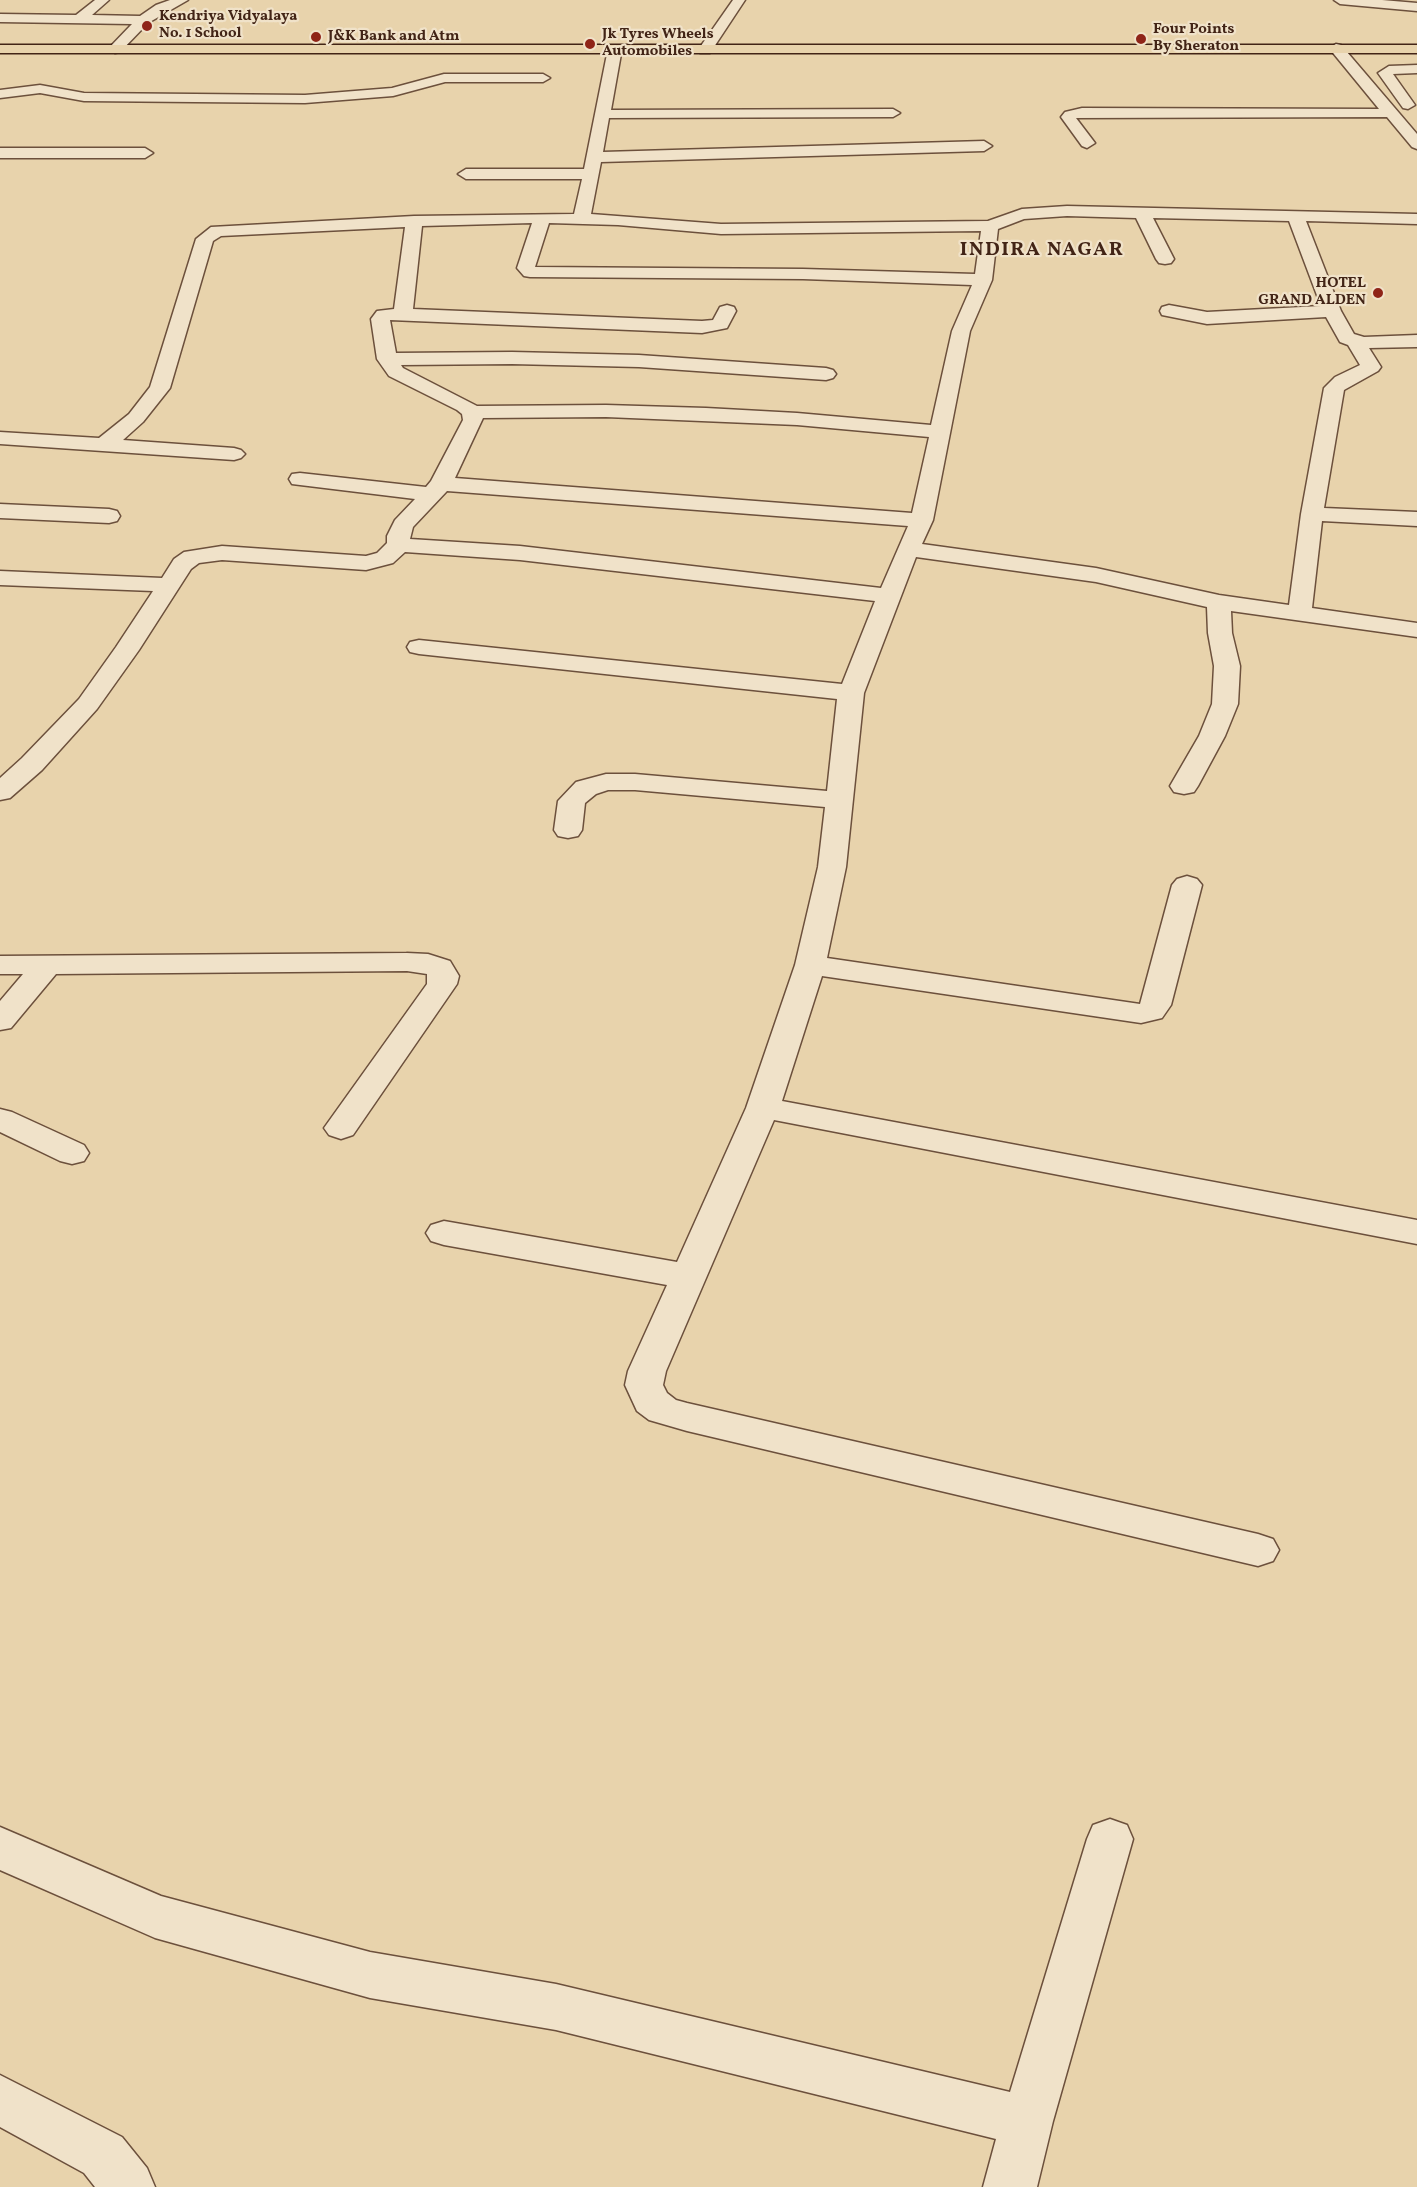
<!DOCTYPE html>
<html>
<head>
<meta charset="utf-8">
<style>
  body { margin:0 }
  canvas { display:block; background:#e8d3ac }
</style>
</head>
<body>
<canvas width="1417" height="2187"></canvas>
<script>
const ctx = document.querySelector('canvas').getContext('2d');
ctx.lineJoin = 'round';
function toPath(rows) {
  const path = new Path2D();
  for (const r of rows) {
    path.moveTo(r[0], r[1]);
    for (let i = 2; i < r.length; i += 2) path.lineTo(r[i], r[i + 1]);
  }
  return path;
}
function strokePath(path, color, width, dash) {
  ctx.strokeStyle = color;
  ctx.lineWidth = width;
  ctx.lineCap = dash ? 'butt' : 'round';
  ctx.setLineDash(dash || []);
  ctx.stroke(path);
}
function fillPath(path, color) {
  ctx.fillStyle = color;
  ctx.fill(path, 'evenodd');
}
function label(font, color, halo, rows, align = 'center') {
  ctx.font = font + ' Vollkorn,serif';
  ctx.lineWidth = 4.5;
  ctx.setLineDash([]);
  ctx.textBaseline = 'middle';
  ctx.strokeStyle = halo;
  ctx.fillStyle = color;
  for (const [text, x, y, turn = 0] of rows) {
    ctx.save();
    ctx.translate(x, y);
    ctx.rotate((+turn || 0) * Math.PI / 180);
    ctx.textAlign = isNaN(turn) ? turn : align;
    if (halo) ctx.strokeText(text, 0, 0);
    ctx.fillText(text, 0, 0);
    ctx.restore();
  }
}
const minor = toPath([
  [95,0,109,0,92,15,140,16,156,5,170,0,188,0,148,23,120,52,115,53,108,49,132,24,0,22,0,14,76,15,95,0],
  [733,0,745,0,710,53,700,53,698,50,733,0],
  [1334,0,1382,0,1417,3,1417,11,1340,4,1334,0],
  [1336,44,1341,45,1417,134,1417,149,1412,147,1387,117,1076,118,1095,143,1087,148,1082,146,1061,117,1065,112,1082,108,1379,109,1329,48,1336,44],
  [614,50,621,54,611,110,893,109,900,113,893,117,609,118,603,152,984,141,992,146,984,151,601,162,591,214,721,224,988,221,1022,209,1067,206,1417,214,1417,224,1306,221,1341,311,1354,334,1364,337,1417,335,1417,347,1369,348,1381,367,1378,371,1344,390,1324,508,1417,512,1417,526,1322,521,1312,608,1417,623,1417,637,1231,611,1232,633,1240,666,1238,704,1225,736,1198,786,1194,792,1184,794,1174,792,1170,786,1199,736,1212,704,1214,666,1208,633,1207,607,1096,582,916,557,864,693,846,867,827,958,1140,1004,1172,885,1177,879,1187,876,1197,879,1202,885,1171,1005,1162,1018,1141,1023,822,976,782,1101,1417,1220,1417,1244,774,1120,666,1371,663,1385,667,1393,676,1400,687,1403,1258,1534,1273,1539,1279,1550,1273,1561,1258,1566,687,1431,649,1420,637,1411,625,1385,628,1371,667,1285,444,1245,431,1241,426,1233,431,1225,444,1221,677,1262,746,1108,795,965,818,867,825,807,635,790,608,790,596,794,585,803,582,830,578,836,568,838,558,836,554,830,558,801,576,782,606,774,635,774,827,791,837,699,419,654,410,652,407,647,410,642,419,640,842,684,875,601,520,560,405,552,393,563,366,570,222,560,199,563,191,569,139,650,97,709,42,770,10,798,0,800,0,778,22,758,79,699,116,647,153,591,0,585,0,571,162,578,174,559,184,552,222,546,366,556,377,553,387,543,387,536,395,520,415,499,300,485,292,484,289,479,292,474,300,473,426,487,431,481,463,420,462,414,457,410,389,376,377,359,371,319,377,311,394,309,405,227,221,236,213,241,170,388,143,422,123,440,234,448,241,450,245,454,241,458,234,460,0,444,0,432,99,438,129,414,150,387,196,239,211,227,414,216,574,214,582,179,466,179,458,174,466,169,584,169,607,54,614,50],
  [1067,216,1136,218,1156,259,1159,263,1165,264,1171,263,1174,259,1153,218,1289,221,1321,306,1207,312,1169,305,1162,307,1160,311,1162,315,1207,324,1326,317,1340,342,1348,345,1360,365,1335,377,1324,388,1301,514,1289,605,1219,595,1096,568,922,544,933,520,970,331,992,280,998,229,1024,219,1067,216],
  [532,223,517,268,524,276,530,277,803,279,972,285,952,331,931,425,797,413,706,408,606,405,477,406,403,368,401,365,512,364,639,367,826,380,833,378,836,374,833,370,826,368,639,355,512,352,396,353,390,320,702,333,727,328,736,311,734,307,727,305,720,307,713,320,702,321,413,309,422,226,532,223],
  [549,223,618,225,721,234,981,231,975,274,803,269,535,267,549,223],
  [606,417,797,425,929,437,912,513,455,478,483,418,606,417],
  [447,491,908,526,881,588,520,546,410,539,413,527,447,491],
  [1417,65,1417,73,1393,74,1415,105,1408,109,1403,108,1378,73,1389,66,1417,65],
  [444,74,543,74,550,78,543,82,445,82,393,96,305,103,84,101,40,93,0,98,0,90,40,85,84,93,305,95,392,88,444,74],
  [0,148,145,148,153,153,145,158,0,158,0,148],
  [0,504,109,509,117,511,120,516,117,521,109,523,0,518,0,504],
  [407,953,428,954,450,961,459,976,457,984,353,1135,341,1139,329,1135,324,1128,427,984,427,974,407,971,56,974,11,1028,0,1030,0,1001,23,974,0,974,0,956,407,953],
  [0,1109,12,1112,84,1145,89,1153,84,1161,72,1164,60,1161,0,1132,0,1109],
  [1110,1819,1127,1825,1133,1839,1053,2121,1037,2187,983,2187,996,2139,556,2030,370,1998,155,1938,0,1870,0,1827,161,1896,370,1952,556,1984,1010,2092,1087,1839,1093,1825,1110,1819],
  [0,2075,122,2137,147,2168,155,2187,95,2187,84,2173,0,2127,0,2075]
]);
const highway = toPath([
  [0,45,1417,45,1417,53,0,53,0,45]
]);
const markers = [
  [147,26,6,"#8f2418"],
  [316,37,6,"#8f2418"],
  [1141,39,6,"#8f2418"],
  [590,44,6,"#8f2418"],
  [1378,293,6,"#8f2418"]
];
const farPoinames = [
  ["Kendriya Vidyalaya",159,17],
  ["No. 1 School",159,34],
  ["Four Points",1153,30],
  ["By Sheraton",1153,47],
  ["Jk Tyres Wheels",602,35],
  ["Automobiles",602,52],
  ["J&K Bank and Atm",328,37],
  ["HOTEL",1366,284,"right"],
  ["GRAND ALDEN",1366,301,"right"]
];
const farDistrictnames = [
  ["INDIRA NAGAR",1042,251]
];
strokePath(minor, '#6c503c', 3);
strokePath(highway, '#422416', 3);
fillPath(minor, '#f0e2c9');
fillPath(highway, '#e8d3ac');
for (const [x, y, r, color] of markers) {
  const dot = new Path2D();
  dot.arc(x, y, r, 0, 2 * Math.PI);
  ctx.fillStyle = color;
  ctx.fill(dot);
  strokePath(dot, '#f0e2c9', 2);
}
label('bold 15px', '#422416', '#f0e2c9', farPoinames, 'left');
ctx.letterSpacing = '1.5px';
label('bold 20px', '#422416', '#f0e2c9', farDistrictnames);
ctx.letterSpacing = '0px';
</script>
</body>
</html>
